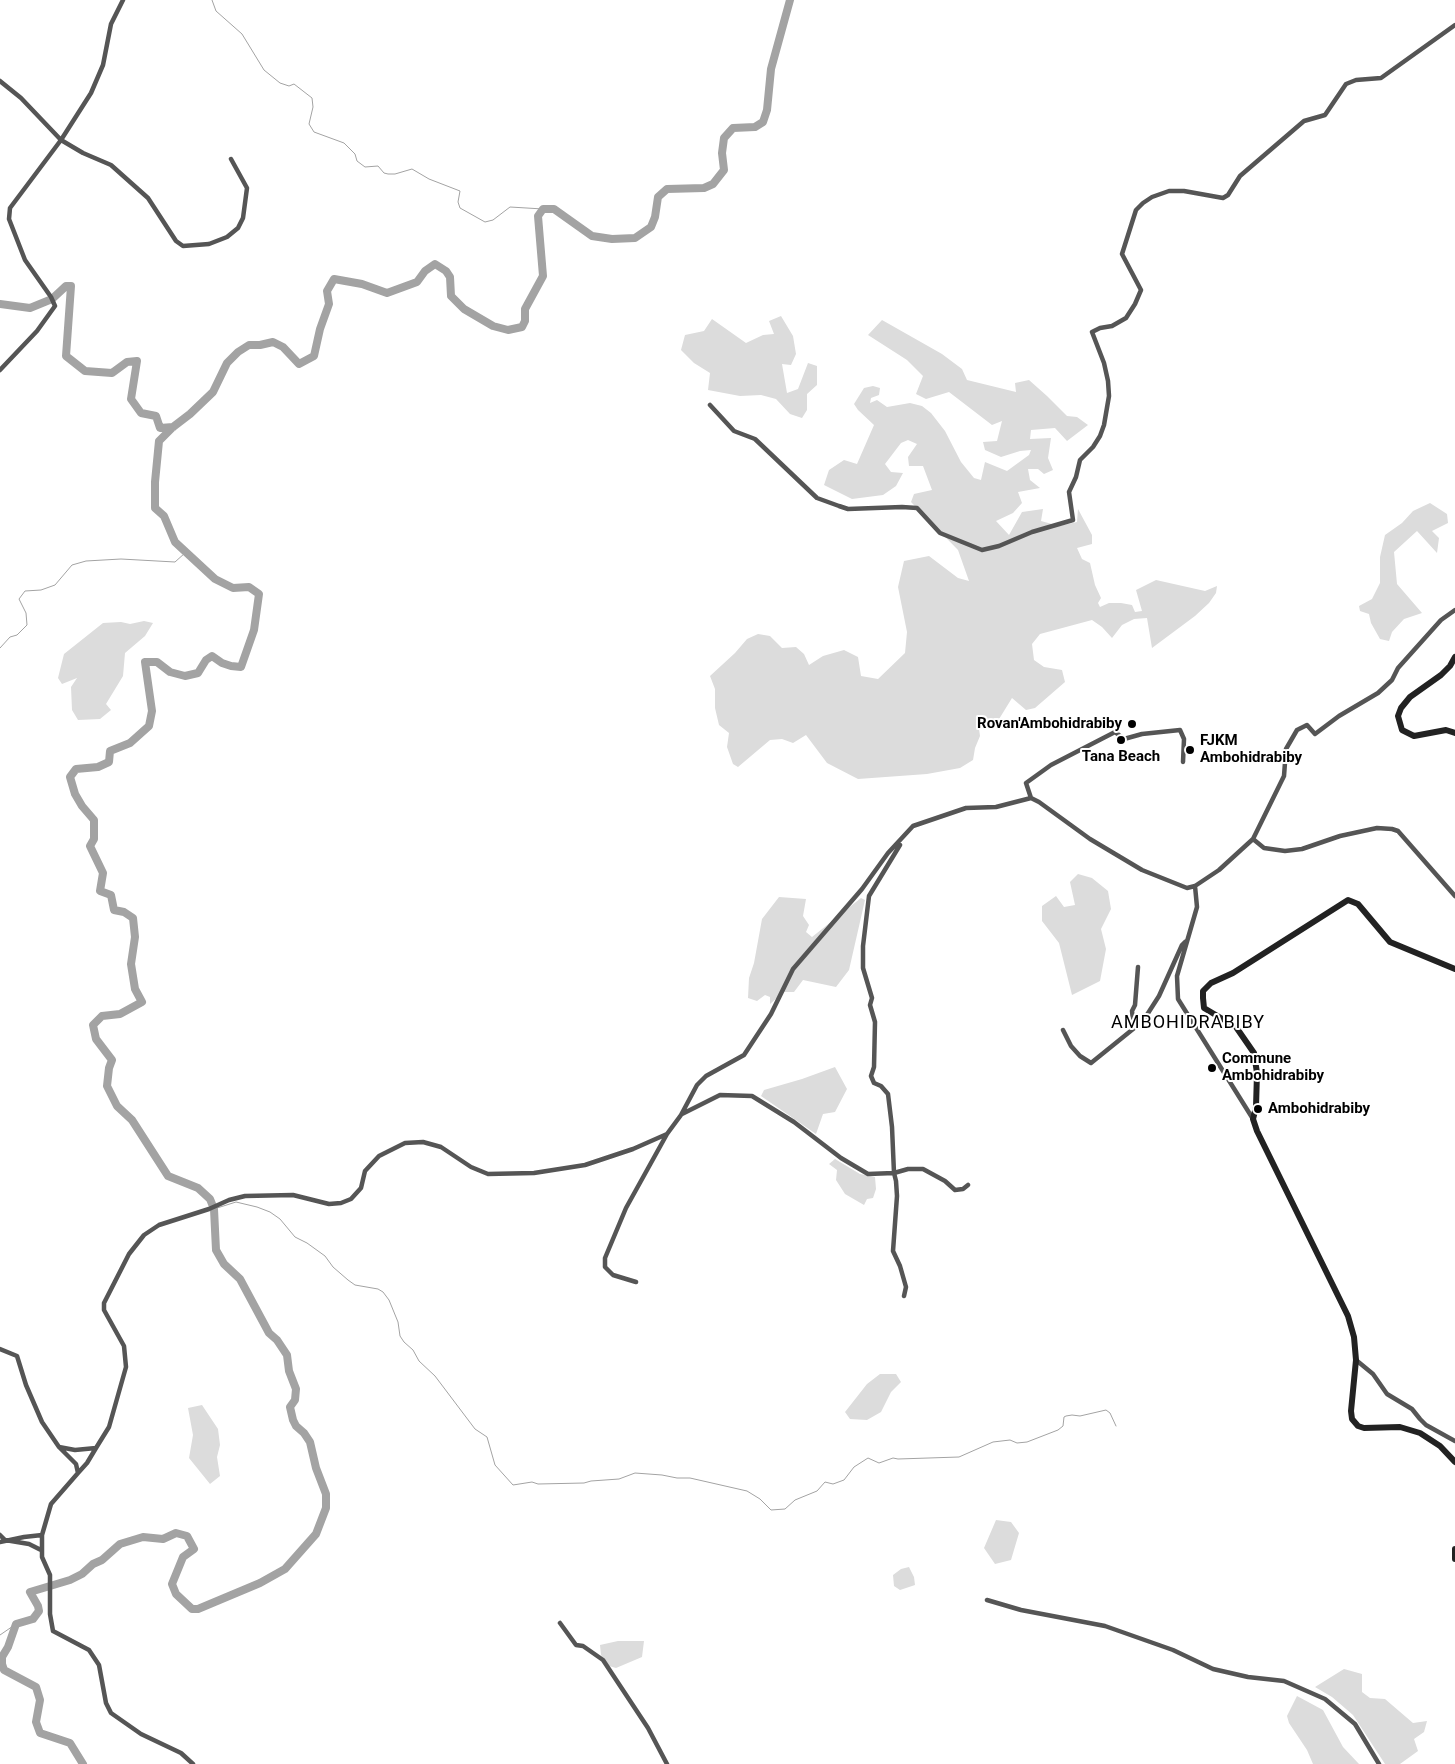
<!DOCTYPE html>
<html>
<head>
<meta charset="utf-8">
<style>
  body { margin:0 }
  canvas { display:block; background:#fff }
</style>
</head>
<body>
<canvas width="1455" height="1764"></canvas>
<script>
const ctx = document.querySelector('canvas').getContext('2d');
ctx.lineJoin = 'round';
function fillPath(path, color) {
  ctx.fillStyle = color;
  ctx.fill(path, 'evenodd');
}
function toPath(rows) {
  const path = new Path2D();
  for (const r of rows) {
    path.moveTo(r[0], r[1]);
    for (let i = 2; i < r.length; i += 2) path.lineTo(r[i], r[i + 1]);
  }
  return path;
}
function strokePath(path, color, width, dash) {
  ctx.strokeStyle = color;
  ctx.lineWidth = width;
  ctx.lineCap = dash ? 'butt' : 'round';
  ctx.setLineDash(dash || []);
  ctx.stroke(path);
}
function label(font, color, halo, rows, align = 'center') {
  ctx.font = font + ' Roboto,sans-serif';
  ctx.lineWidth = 4;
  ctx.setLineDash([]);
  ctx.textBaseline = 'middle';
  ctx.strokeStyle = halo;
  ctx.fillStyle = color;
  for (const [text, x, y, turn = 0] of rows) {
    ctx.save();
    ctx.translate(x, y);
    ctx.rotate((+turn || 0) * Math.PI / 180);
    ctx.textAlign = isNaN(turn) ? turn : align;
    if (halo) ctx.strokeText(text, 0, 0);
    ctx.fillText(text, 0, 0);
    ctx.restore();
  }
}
const green = toPath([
  [781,316,793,336,796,354,791,365,782,364,787,393,798,389,808,363,817,366,817,385,807,394,807,410,802,418,790,414,776,399,761,395,740,396,708,390,710,373,694,363,681,350,685,335,704,331,712,319,746,343,763,335,774,334,769,321],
  [882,320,942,354,962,369,967,380,1016,392,1015,383,1029,380,1047,396,1067,416,1077,417,1088,425,1067,441,1055,428,1031,430,1030,439,1051,438,1048,458,1053,470,1044,474,1038,469,1028,469,1030,480,1040,488,1018,492,1022,503,1013,513,996,521,1009,535,1022,512,1043,509,1041,521,1059,526,1077,522,1078,509,1092,535,1092,544,1077,548,1082,559,1090,563,1095,585,1101,598,1098,603,1100,607,1109,603,1121,603,1132,605,1135,612,1142,611,1136,590,1156,580,1205,591,1217,586,1216,593,1209,603,1195,616,1152,648,1147,618,1134,619,1122,625,1112,638,1102,627,1092,620,1040,634,1032,644,1034,660,1044,667,1062,670,1065,682,1035,708,1026,710,1012,698,996,724,987,728,978,722,980,736,975,748,973,760,960,768,927,774,858,779,827,763,806,735,793,743,782,739,770,740,738,767,733,764,727,747,729,733,719,725,715,708,715,689,710,676,735,653,747,639,758,634,770,636,782,648,796,647,804,654,809,665,823,656,844,650,858,657,861,676,878,679,905,653,907,632,898,587,904,561,929,556,958,578,969,581,958,550,911,502,914,494,932,490,923,466,909,466,908,457,917,444,908,440,901,443,885,464,891,472,903,473,896,486,883,495,852,499,824,485,829,470,844,460,857,464,874,425,858,410,854,404,864,388,873,386,880,388,879,395,871,398,870,403,877,400,887,407,910,403,922,406,931,413,945,431,961,462,974,478,981,480,985,462,1007,471,1029,455,1031,450,1020,451,1001,457,985,450,983,442,997,441,1002,421,992,425,949,392,926,399,916,394,923,376,907,360,868,335],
  [1430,503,1447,514,1448,523,1432,531,1439,538,1437,553,1417,531,1394,552,1397,584,1422,613,1404,619,1392,632,1389,641,1380,639,1371,623,1369,614,1360,611,1359,606,1372,599,1380,583,1380,557,1385,535,1402,523,1413,511],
  [144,621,153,623,145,636,125,653,123,676,106,704,111,710,100,719,78,720,72,710,71,687,77,678,62,684,58,678,64,654,103,623,121,622,130,624],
  [1078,874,1092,878,1108,891,1111,909,1101,929,1106,949,1100,981,1072,995,1059,943,1042,921,1042,906,1056,896,1064,907,1075,905,1070,882],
  [779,897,806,899,803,916,809,925,806,932,812,937,861,898,865,900,849,970,836,987,803,980,794,992,784,992,770,1004,770,997,765,995,757,1001,748,998,749,978,754,963,762,919],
  [835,1067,847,1089,835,1112,823,1114,816,1134,761,1096,764,1090,802,1079],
  [835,1159,860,1174,875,1177,876,1189,873,1198,867,1199,864,1205,845,1194,836,1180,837,1170,829,1164],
  [880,1374,896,1374,901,1382,891,1392,881,1412,867,1420,850,1419,845,1412,867,1384],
  [202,1405,218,1429,220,1445,217,1457,220,1476,210,1484,189,1458,193,1435,188,1408],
  [996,1520,1011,1522,1019,1533,1011,1560,995,1564,984,1548],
  [909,1567,914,1577,915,1585,900,1590,894,1586,893,1575,901,1569],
  [618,1641,644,1641,642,1657,616,1668,609,1666,601,1655,600,1645],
  [1344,1669,1362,1674,1362,1692,1370,1698,1385,1699,1413,1723,1427,1721,1424,1732,1414,1739,1418,1751,1400,1764,1385,1764,1353,1715,1332,1697,1315,1687],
  [1297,1696,1323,1710,1343,1747,1359,1764,1313,1764,1307,1750,1289,1723,1287,1716]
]);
const stream = toPath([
  [212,0,216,11,242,34,264,70,280,83,289,86,294,84,312,98,313,107,309,124,314,132,344,143,355,154,357,161,365,167,378,166,384,173,388,174,395,174,412,169,429,179,460,191,458,202,460,208,485,222,493,220,510,207,543,209],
  [0,648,10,637,17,635,27,625,26,613,19,599,25,591,41,590,55,585,72,565,86,561,121,559,175,562,185,553],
  [214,1209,236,1202,257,1207,270,1212,280,1219,295,1237,307,1243,325,1256,333,1267,348,1280,355,1285,378,1289,383,1292,389,1300,398,1322,400,1336,404,1342,413,1350,419,1361,435,1376,475,1429,487,1437,495,1465,513,1485,532,1482,538,1484,584,1483,591,1481,619,1479,635,1473,662,1475,677,1478,690,1478,747,1491,760,1499,771,1510,785,1509,795,1500,817,1491,825,1482,833,1484,844,1480,854,1467,868,1458,879,1463,893,1458,898,1459,959,1457,993,1442,1010,1440,1017,1443,1027,1442,1058,1430,1063,1426,1064,1417,1066,1416,1072,1415,1080,1416,1106,1410,1110,1413,1116,1426],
  [0,1635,16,1624]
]);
const river = toPath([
  [0,304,30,308,52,299,66,286,71,286,66,356,85,371,112,373,127,362,137,361,131,399,141,413,156,416,160,428,173,427],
  [83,1764,70,1743,40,1733,36,1722,40,1700,36,1687,4,1670,2,1664,2,1657,8,1647,16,1624,33,1619,39,1611,38,1606,30,1592,70,1580,82,1574,93,1564,102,1560,120,1544,143,1537,163,1539,176,1533,187,1536,194,1549,183,1557,172,1584,176,1594,192,1609,198,1609,260,1583,285,1569,316,1534,326,1508,326,1494,316,1468,310,1442,304,1433,296,1426,293,1420,290,1407,295,1400,296,1389,289,1371,287,1355,277,1340,269,1333,240,1279,224,1264,216,1250,214,1209,210,1199,198,1188,168,1176,132,1120,117,1106,107,1086,109,1068,112,1060,96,1039,93,1025,102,1016,120,1014,142,1002,135,989,131,964,135,937,133,918,124,912,114,910,111,895,100,891,103,873,90,846,94,839,94,820,82,806,75,794,70,777,76,769,98,767,109,762,110,751,130,743,149,726,152,711,145,662,157,662,170,672,185,676,198,673,206,660,212,656,222,663,231,666,241,667,254,630,259,594,249,587,233,588,215,579,175,542,164,516,155,508,155,482,159,441,173,427,190,414,213,392,227,363,238,352,249,345,260,345,273,342,283,347,299,364,314,356,320,329,329,304,327,291,334,279,362,284,387,293,417,282,425,271,435,264,446,271,450,277,451,296,464,309,493,326,508,330,522,327,525,321,525,309,543,276,538,216,543,209,554,209,592,236,612,239,635,238,651,227,655,217,658,197,667,189,704,188,713,184,724,170,722,153,724,138,733,128,755,127,763,122,767,110,771,69,790,0]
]);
const street = toPath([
  [0,81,21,98,61,140,83,153,111,165,148,198,176,241,183,246,209,244,227,237,238,228,243,218,247,188,231,159],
  [0,370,37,331,55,306,51,297,25,260,9,219,10,208,61,140,91,93,103,65,111,24,123,0],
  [710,405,734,431,755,439,817,498,839,506,848,509,902,507,917,508,940,533,982,550,999,546,1032,532,1073,520,1069,492,1076,477,1080,460,1093,447,1100,436,1104,425,1109,396,1108,381,1104,363,1092,332,1100,328,1112,326,1126,318,1135,304,1141,290,1122,254,1136,210,1143,203,1152,197,1169,191,1184,191,1223,198,1228,195,1240,176,1304,121,1325,115,1346,84,1356,80,1381,78,1455,25],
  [1031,798,1026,783,1051,765,1115,732,1124,739,1142,734,1180,730,1184,739,1183,762],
  [1253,839,1264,848,1285,851,1302,849,1340,836,1377,828,1392,829,1398,831,1455,896],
  [900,845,869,896,863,946,863,968,872,998,870,1005,875,1022,874,1067,871,1076,874,1083,881,1086,888,1094,892,1127,894,1173,896,1181,897,1196,893,1251,900,1266,906,1287,904,1296],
  [1195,886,1197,907,1177,976,1178,999,1253,1119],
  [1138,967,1135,1005,1132,1011,1133,1020,1143,1021,1159,996,1182,945,1185,942],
  [1063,1030,1071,1046,1080,1056,1091,1063,1143,1021],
  [682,1114,720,1095,752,1096,794,1122,841,1158,868,1174,894,1173,908,1169,923,1169,945,1181,955,1190,963,1189,968,1185],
  [636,1282,613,1275,605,1267,605,1258,626,1208,667,1134],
  [0,1349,17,1356,26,1385,42,1422,59,1447,76,1464,78,1473,51,1504,42,1535,42,1557,50,1575,50,1614,53,1631,89,1650,99,1665,106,1703,111,1713,141,1734,181,1753,193,1764],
  [1356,1360,1373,1374,1387,1394,1412,1409,1420,1419,1426,1425,1455,1441],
  [59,1447,75,1450,96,1448,109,1427,126,1367,124,1346,104,1310,104,1303,129,1254,144,1235,159,1225,209,1209,229,1200,245,1196,293,1195,329,1204,341,1203,351,1199,361,1188,365,1171,379,1156,405,1143,423,1142,441,1147,471,1167,488,1174,534,1173,585,1165,633,1149,667,1134,681,1115,697,1085,706,1076,744,1055,771,1014,793,969,862,889,888,853,913,826,966,808,996,807,1031,798,1039,802,1090,839,1142,870,1187,888,1195,886,1219,870,1253,839,1284,776,1286,749,1297,730,1307,725,1315,734,1339,716,1378,693,1392,680,1398,668,1441,620,1455,610],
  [78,1473,87,1463,96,1448],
  [0,1535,5,1540,29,1544,41,1550],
  [0,1542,24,1537,42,1535],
  [987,1600,1021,1610,1105,1626,1173,1650,1213,1669,1248,1677,1284,1681,1325,1699,1355,1724,1379,1764],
  [560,1623,576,1645,583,1646,603,1660,648,1728,667,1764]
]);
const secondary = toPath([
  [1455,657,1450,666,1441,675,1410,697,1401,708,1398,716,1402,730,1414,736,1446,730,1455,733],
  [1455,969,1390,942,1358,904,1348,900,1233,973,1211,983,1203,991,1203,998,1204,1008,1236,1027,1254,1053,1257,1073,1256,1107,1253,1119,1257,1131,1348,1316,1354,1337,1356,1360,1351,1411,1352,1419,1358,1426,1364,1428,1400,1427,1420,1433,1440,1446,1455,1462],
  [1455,1549,1455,1559]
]);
const markers = [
  [1132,724,5,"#000"],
  [1121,740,5,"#000"],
  [1190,750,5,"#000"],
  [1212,1068,5,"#000"],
  [1258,1109,5,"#000"]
];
const poiNames = [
  ["Rovan'Ambohidrabiby",1122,724,"right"],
  ["FJKM",1200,741],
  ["Ambohidrabiby",1200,758],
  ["Tana Beach",1121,757,"center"],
  ["Commune",1222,1059],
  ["Ambohidrabiby",1222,1076],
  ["Ambohidrabiby",1268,1109]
];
const quarterNames = [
  ["AMBOHIDRABIBY",1188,1023]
];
fillPath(green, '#dcdcdc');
strokePath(stream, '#a3a3a3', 1);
strokePath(river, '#a3a3a3', 8);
strokePath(street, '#555', 4.5);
strokePath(secondary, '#222', 6);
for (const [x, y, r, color] of markers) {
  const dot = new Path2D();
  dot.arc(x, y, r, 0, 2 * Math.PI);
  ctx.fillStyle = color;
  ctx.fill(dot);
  strokePath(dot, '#fff', 2);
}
label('bold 15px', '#000', '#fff', poiNames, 'left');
ctx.letterSpacing = '1px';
label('18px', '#000', '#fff', quarterNames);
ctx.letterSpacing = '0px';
</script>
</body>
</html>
